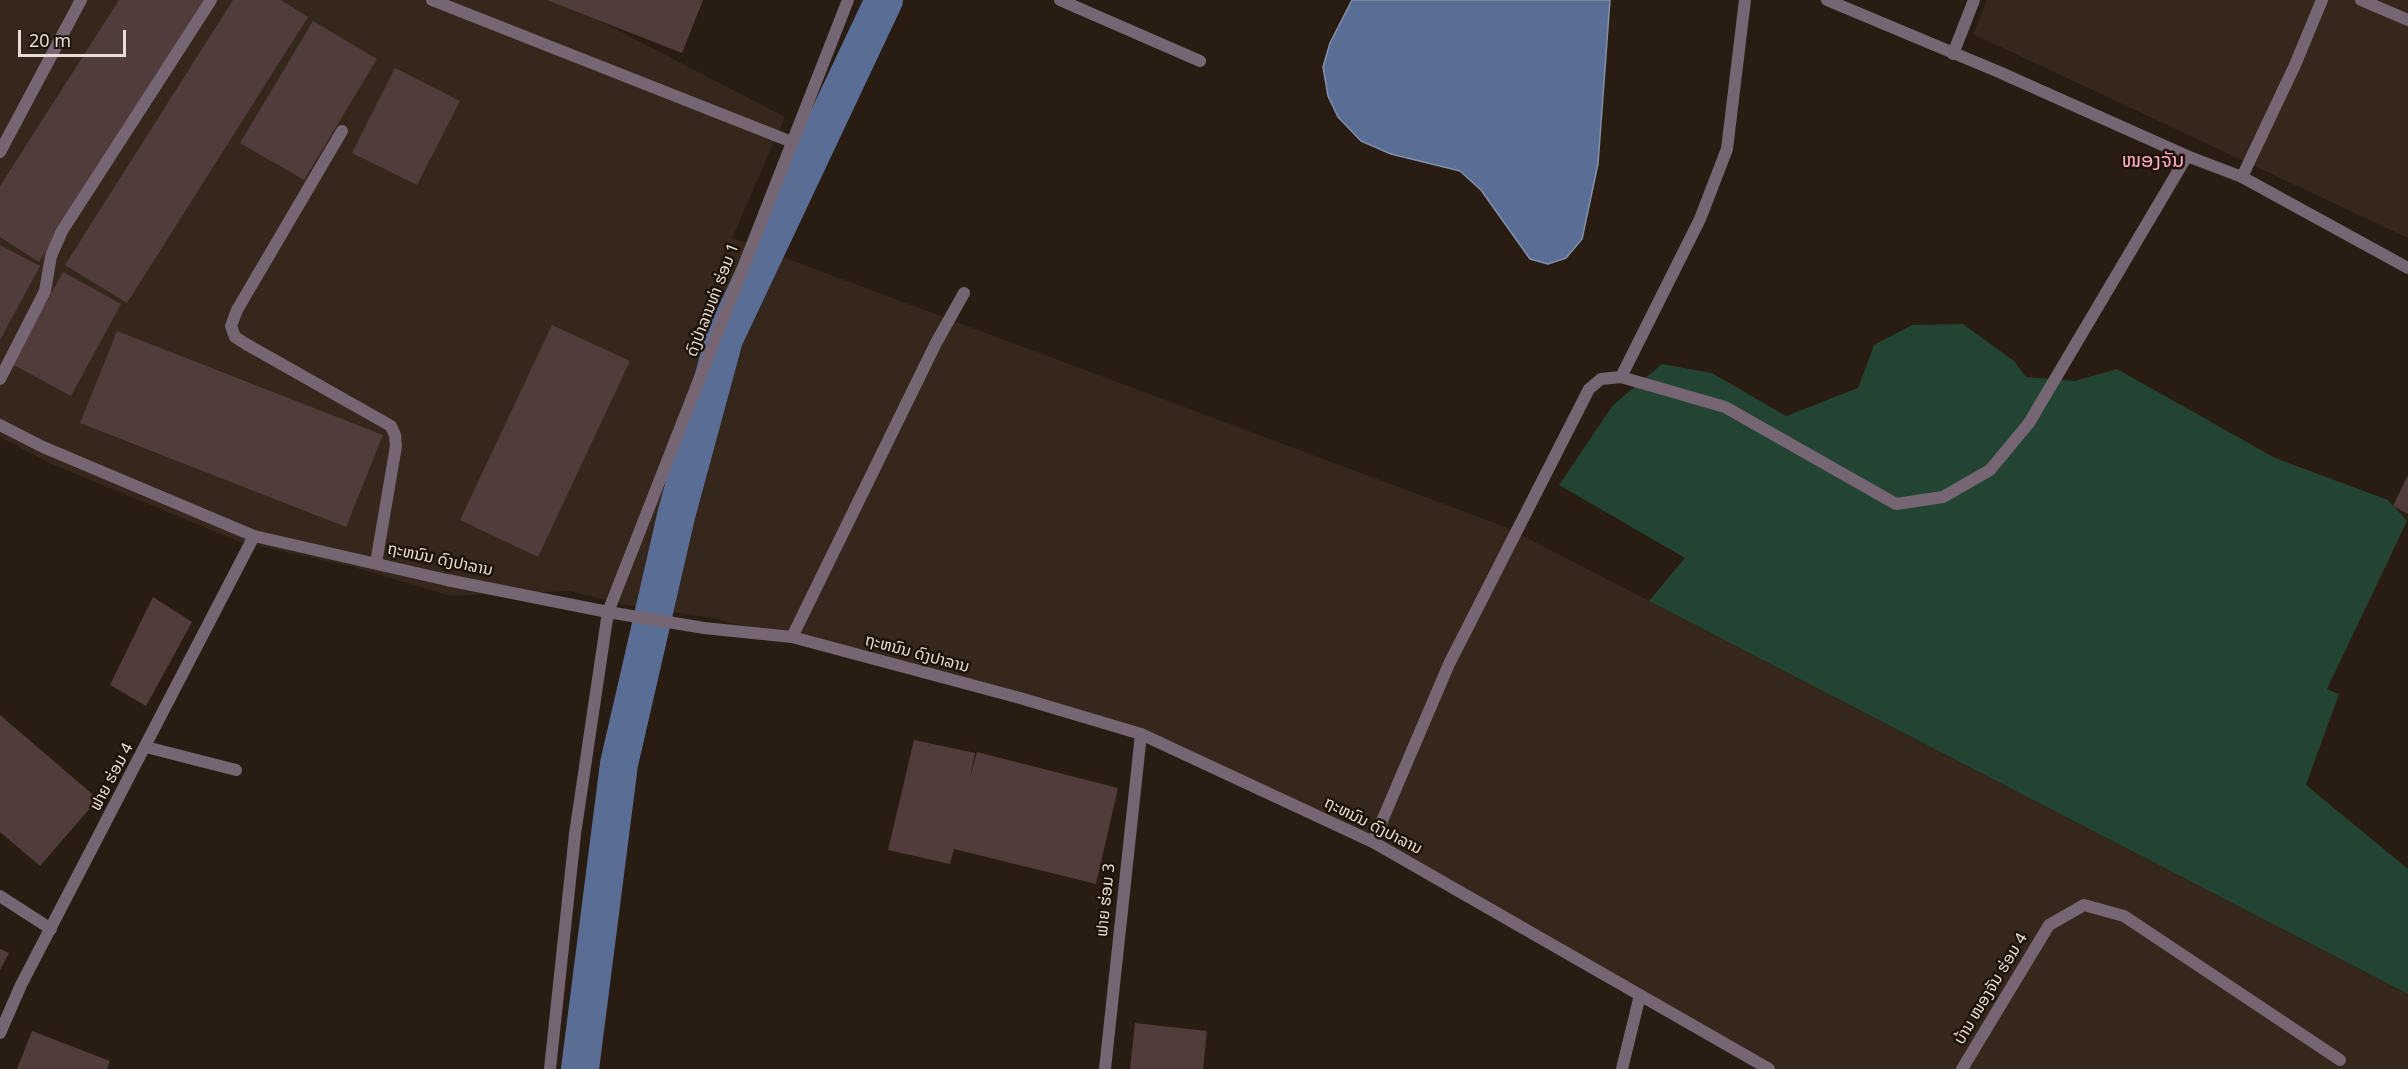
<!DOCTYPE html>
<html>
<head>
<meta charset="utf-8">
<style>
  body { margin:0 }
  #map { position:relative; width:2408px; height:1069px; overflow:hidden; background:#291c12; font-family:"Noto Sans",sans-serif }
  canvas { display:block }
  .scale { position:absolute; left:18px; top:30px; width:108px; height:27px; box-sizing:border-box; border:3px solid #e6ddd6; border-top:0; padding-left:8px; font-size:18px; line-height:21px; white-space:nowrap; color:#e6ddd6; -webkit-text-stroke:4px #1f1309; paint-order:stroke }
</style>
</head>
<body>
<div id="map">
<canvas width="2408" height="1069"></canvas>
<div class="scale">20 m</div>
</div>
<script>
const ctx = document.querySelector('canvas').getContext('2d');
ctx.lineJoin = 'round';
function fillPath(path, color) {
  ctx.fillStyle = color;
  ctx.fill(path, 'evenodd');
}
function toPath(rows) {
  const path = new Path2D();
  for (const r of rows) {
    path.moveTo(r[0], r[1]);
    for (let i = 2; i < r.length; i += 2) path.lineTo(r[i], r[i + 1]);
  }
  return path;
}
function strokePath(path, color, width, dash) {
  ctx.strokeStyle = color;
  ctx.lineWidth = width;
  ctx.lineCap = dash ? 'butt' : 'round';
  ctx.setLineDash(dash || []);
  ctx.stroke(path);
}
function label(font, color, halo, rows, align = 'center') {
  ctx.font = font + ' "Noto Sans","Noto Sans Lao",sans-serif';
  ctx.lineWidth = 5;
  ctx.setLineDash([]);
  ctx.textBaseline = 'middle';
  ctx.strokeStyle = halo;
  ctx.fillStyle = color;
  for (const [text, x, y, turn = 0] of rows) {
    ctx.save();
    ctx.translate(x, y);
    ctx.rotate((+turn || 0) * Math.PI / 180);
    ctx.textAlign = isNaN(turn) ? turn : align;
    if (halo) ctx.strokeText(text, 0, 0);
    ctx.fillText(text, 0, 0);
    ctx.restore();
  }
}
const commercial = toPath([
  [0,0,560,0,785,117,732,238,1508,528,2408,994,2408,1069,1769,1069,1395,855,1129,730,713,618,626,605,569,591,451,596,346,565,240,542,47,462,0,437],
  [1987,0,2408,0,2408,238,1973,34]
]);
const green = toPath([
  [1963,324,2014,361,2026,377,2075,381,2117,369,2275,458,2388,500,2407,521,2327,689,2339,694,2306,785,2408,869,2408,994,1649,601,1685,558,1559,485,1613,405,1662,364,1712,373,1786,416,1858,388,1874,345,1912,325]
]);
const water = toPath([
  [1352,0,1610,0,1598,164,1582,239,1566,258,1548,264,1530,259,1481,190,1460,171,1391,154,1361,141,1338,117,1328,96,1323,67,1330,43,1352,0]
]);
const canal = toPath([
  [580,1069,619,764,676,516,724,339,884,0]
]);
const building = toPath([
  [119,0,206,0,39,262,0,237,0,186],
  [233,0,281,0,308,17,127,303,65,265],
  [547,0,703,0,682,53],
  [313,21,377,59,304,180,240,143],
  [395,68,460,101,417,185,352,153],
  [0,245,40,266,0,340],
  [63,272,121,304,71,396,12,364],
  [552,325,630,361,538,557,460,520],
  [117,331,383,435,346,527,80,423],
  [2408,475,2408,514,2393,506],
  [153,597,192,622,146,706,110,685],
  [0,715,98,799,40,866,0,832],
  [914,740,975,753,970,778,977,752,1118,788,1096,884,954,849,950,864,888,850],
  [0,949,9,953,0,970],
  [1135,1023,1207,1031,1203,1069,1130,1069],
  [32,1031,110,1061,107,1069,17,1069]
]);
const service = toPath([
  [432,0,792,142],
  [1060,0,1200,61],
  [1827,0,1999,72,2187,156,2242,177,2408,268],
  [2361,0,2408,20],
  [1953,54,1974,0],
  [342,131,237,310,231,326,235,337,246,344,391,426,395,435,396,446,376,563],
  [0,152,81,0],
  [1621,377,1700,219,1727,149,1745,0],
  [0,379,45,291,51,256,62,231,211,0],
  [792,637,936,343,964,293],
  [146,747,236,770],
  [1373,842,1449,664,1589,389,1601,379,1621,377,1725,407,1896,504,1943,497,1990,470,2029,423,2187,156]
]);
const minor = toPath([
  [2242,177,2295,65,2322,0],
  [0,896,51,929],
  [0,1033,21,985,254,536],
  [550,1069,575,834,608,612,848,0],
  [1105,1069,1141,734],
  [1622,1069,1640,995],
  [1962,1069,2049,925,2084,905,2124,916,2340,1060]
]);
const tertiary = toPath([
  [0,425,43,447,254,536,447,580,608,612,704,628,792,637,1020,698,1141,734,1373,842,1769,1069]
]);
const streetNames = [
  ["ດົງປ່າລານທ່າ ຮ່ອມ 1",713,300,-69],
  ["ຖະຫນົນ ດົງປາລານ",440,560,12],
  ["ຖະຫນົນ ດົງປາລານ",917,654,15],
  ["ຟາຍ ຮ່ອມ 4",112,777,-62],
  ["ຖະຫນົນ ດົງປາລານ",1373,826,27],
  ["ຟາຍ ຮ່ອມ 3",1106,900,-84],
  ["ບ້ານ ໜອງຈັນ ຮ່ອມ 4",1991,989,-59]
];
const quarterNames = [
  ["ໜອງຈັນ",2153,161]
];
fillPath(commercial, '#35271b');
fillPath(green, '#234433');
fillPath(water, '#5a6e95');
strokePath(water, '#848fa8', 1.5);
strokePath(canal, '#5a6e95', 38);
fillPath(building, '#503c3a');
strokePath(service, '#766573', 12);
strokePath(minor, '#766573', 12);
strokePath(tertiary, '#766573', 12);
label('16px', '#e6ddd6', '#1f1309', streetNames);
label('20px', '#fdacc7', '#1f1309', quarterNames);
</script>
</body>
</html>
